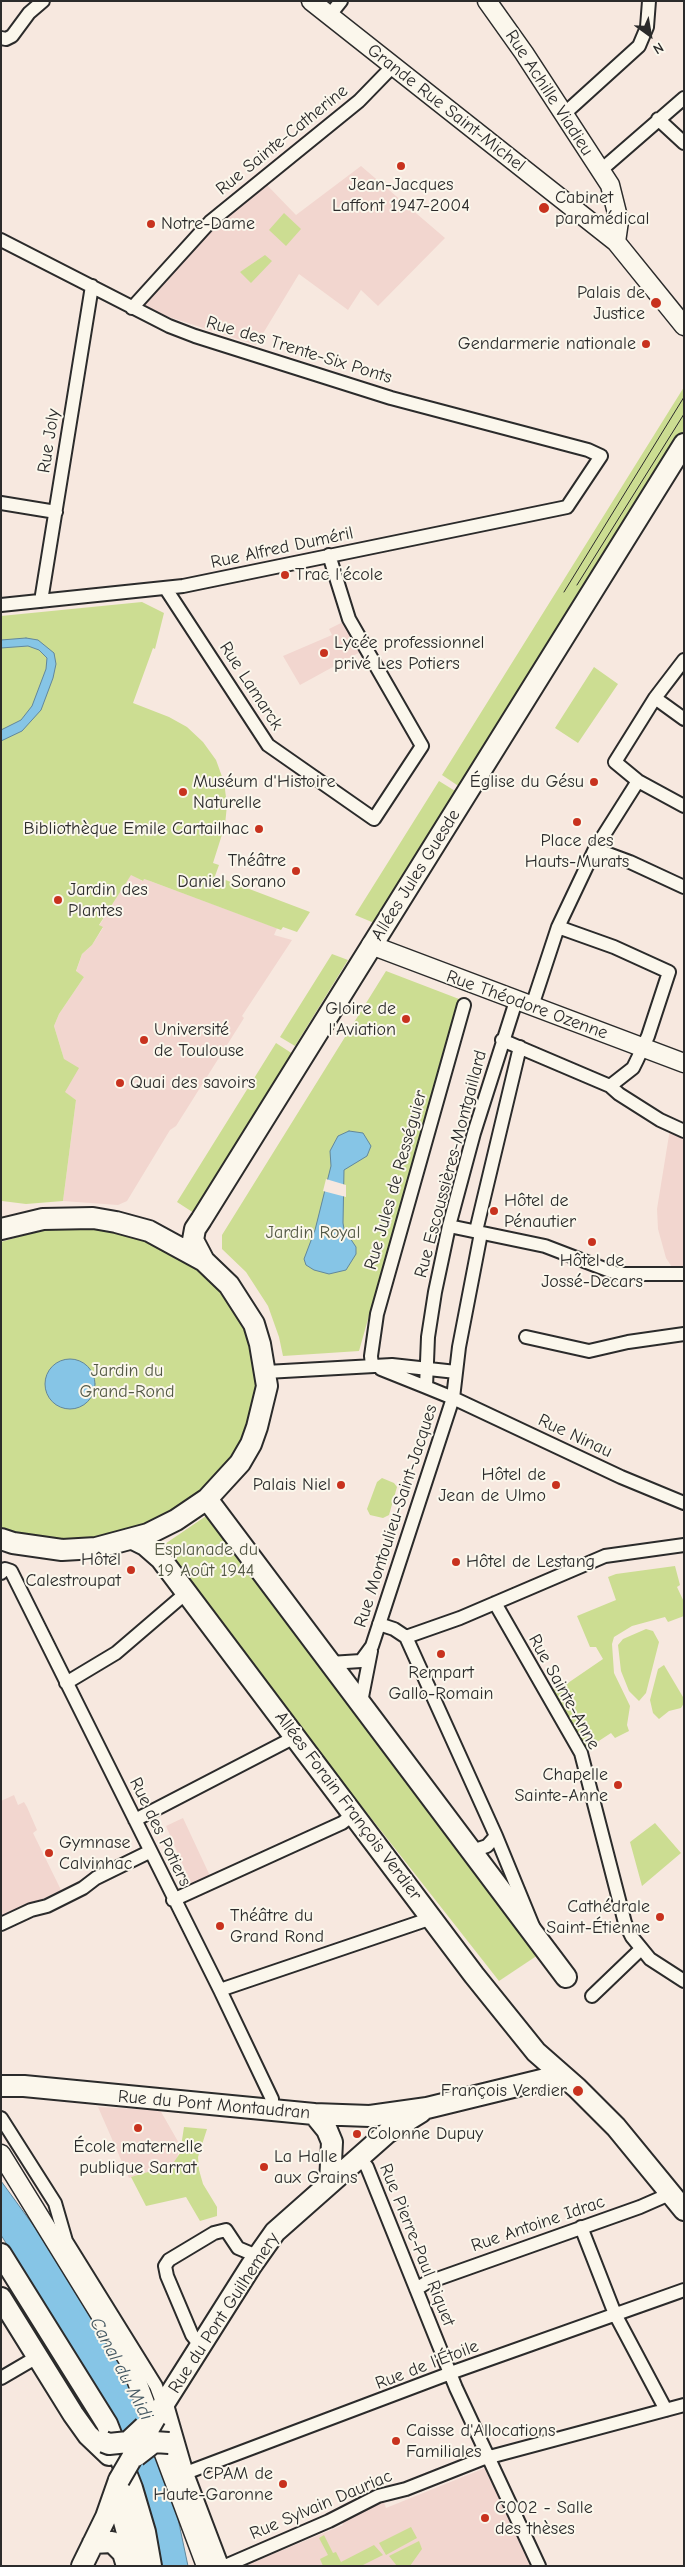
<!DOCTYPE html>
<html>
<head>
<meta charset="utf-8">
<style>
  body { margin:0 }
  #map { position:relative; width:685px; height:2567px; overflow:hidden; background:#f7e8df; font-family:"Comic Neue",sans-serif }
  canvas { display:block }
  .frame { position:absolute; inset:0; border:2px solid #2b2b2b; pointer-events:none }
  .north { position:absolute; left:625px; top:10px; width:50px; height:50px; -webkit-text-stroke:4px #fbf7ec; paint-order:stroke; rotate:148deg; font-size:14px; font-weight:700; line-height:20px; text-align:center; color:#2b2b2b }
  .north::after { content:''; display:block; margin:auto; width:18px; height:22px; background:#2b2b2b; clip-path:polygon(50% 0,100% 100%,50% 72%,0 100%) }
</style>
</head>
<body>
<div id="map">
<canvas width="685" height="2567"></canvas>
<div class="frame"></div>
<div class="north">N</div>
</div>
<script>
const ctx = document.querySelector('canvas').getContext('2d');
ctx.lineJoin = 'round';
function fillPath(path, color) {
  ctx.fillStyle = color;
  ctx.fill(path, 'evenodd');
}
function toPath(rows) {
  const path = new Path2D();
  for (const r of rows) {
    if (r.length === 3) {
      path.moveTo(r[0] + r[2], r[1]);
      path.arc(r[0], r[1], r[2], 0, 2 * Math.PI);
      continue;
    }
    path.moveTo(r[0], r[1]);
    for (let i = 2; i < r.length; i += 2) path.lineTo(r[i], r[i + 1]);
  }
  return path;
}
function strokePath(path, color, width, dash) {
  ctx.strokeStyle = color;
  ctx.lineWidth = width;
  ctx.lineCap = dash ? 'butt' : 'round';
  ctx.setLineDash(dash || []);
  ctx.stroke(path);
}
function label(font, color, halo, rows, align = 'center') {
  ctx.font = font + ' "Comic Neue",sans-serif';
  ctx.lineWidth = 4;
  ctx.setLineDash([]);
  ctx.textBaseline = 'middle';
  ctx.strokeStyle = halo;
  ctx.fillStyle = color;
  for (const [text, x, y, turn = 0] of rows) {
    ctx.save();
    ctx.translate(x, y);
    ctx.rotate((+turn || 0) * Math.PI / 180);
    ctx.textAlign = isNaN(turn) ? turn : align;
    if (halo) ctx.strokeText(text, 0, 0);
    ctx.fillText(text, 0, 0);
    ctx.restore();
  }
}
const built = toPath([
  [361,166,445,238,378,306,361,290,348,310,299,274,256,345,166,316,144,305,206,235,265,183,296,215],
  [345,621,362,651,300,685,283,656,332,635,329,629],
  [131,874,142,881,144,879,150,881,277,928,274,935,292,940,242,1016,244,1018,176,1126,170,1130,127,1201,118,1205,63,1201,76,1100,65,1093,64,1059,54,1026,59,1014,84,977,76,972,82,954,92,945,103,928,99,926],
  [670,1129,684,1135,684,1267,672,1267,666,1258,658,1229,657,1209],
  [14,1795,18,1805,24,1802,27,1807,37,1830,33,1833,61,1890,1,1919,1,1801],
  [183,1818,211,1878,192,1886,166,1826],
  [98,2107,160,2110,180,2145,177,2159,172,2165,129,2178],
  [485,2468,534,2566,244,2566,343,2525,341,2519,383,2500,386,2508]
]);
const green = toPath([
  [284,213,301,229,286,246,269,230],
  [265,255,272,261,251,283,240,272],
  [684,387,684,432,463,789,442,775],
  [142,602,164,613,155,649,153,648,133,703,169,717,187,727,203,742,216,760,224,782,227,805,225,825,213,863,219,865,215,876,310,912,297,932,283,927,281,930,150,881,144,879,143,881,131,875,99,925,103,927,92,945,82,954,76,971,84,977,59,1014,54,1026,64,1059,79,1068,65,1092,76,1100,63,1201,26,1204,2,1201,1,616],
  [594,667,618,684,578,743,555,728],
  [439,781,460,794,379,925,355,915],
  [332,954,348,960,295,1046,280,1037],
  [386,971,459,999,359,1351,283,1356,279,1337,268,1306,246,1272,222,1249,222,1235],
  [276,1043,296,1056,197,1215,177,1202],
  [62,1227,83,1228,131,1235,156,1245,209,1277,222,1289,236,1311,249,1338,255,1380,255,1395,248,1428,238,1448,227,1466,195,1497,149,1525,105,1537,72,1540,49,1539,1,1529,1,1242,45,1229],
  [382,1478,394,1483,397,1487,389,1515,383,1518,370,1515,367,1509,377,1482],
  [209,1514,541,1953,499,1981,159,1548],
  [675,1566,680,1585,677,1587,684,1602,684,1616,668,1622,665,1617,632,1626,614,1637,612,1644,614,1673,630,1706,627,1725,629,1731,615,1738,611,1733,585,1750,548,1690,565,1685,603,1659,596,1647,590,1647,577,1616,616,1600,608,1577,616,1574],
  [646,1629,653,1631,659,1642,646,1693,639,1701,629,1691,621,1671,618,1645,623,1639],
  [664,1665,683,1697,684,1703,681,1708,669,1711,659,1719,653,1713,650,1700,658,1669],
  [655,1823,681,1853,642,1886,630,1842],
  [184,2127,207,2129,198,2157,199,2170,203,2184,217,2207,217,2216,200,2221,186,2197,146,2206,131,2177,172,2165,180,2153],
  [411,2527,417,2538,386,2555,379,2543],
  [324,2535,333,2553,336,2552,341,2562,374,2545,383,2555,361,2566,323,2566,320,2559,328,2555,319,2538],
  [419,2541,422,2549,410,2566,397,2566,389,2556]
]);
const water = toPath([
  [26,638,38,640,54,653,56,664,53,678,41,710,22,731,1,741,1,730,21,720,32,706,46,669,47,658,39,650,28,646,1,648,1,640,26,638],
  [349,1131,363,1133,371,1146,367,1156,344,1170,343,1223,344,1229,356,1247,356,1254,346,1270,329,1274,314,1270,306,1265,304,1259,315,1230,331,1166,330,1151,338,1136,349,1131],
  [70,1384,25],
  [1,2181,36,2229,120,2361,173,2495,188,2566,161,2566,154,2532,114,2418,1,2235,1,2181]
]);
const pier = toPath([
  [326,1179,346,1185,346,1197,323,1191]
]);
const street = toPath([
  [329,16,341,1],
  [1,38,6,39,12,36,29,13,43,1],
  [564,114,639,46,647,27,649,1],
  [658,119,684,143],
  [600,171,684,98],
  [1,240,169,326,195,336,391,398,588,450,601,456,567,507,183,586,1,605],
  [132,308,210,222,359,101,393,66],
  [1,503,56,512],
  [166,589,268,745,374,819,422,746,349,619,329,555],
  [41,601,92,286],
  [684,660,655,698,615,762,638,781,684,806],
  [655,698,684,719],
  [595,849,630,862,684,887],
  [558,927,614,947,669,972,648,1036,637,1060,633,1068,610,1086],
  [532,1006,558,927,595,849,638,781],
  [502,1040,610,1086,619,1094,660,1120,684,1131],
  [449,1226,545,1246,618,1274,684,1274],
  [476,1231,520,1047],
  [481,1233,459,1347,453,1398,426,1387,428,1337,435,1292,449,1226,474,1133,516,1001],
  [526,1337,589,1351,628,1342,684,1334],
  [372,1366,371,1356,377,1314,464,1005],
  [381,1369,426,1387],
  [266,1372,392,1365,456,1372],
  [1,1573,5,1569,11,1571,220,1990,272,2099,272,2109],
  [495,1603,581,1753,625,1923,632,1937,650,1959,684,1981],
  [379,1624,394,1629,406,1637,496,1836,487,1846,472,1851],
  [406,1637,460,1618,605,1556,684,1545],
  [330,1663,361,1661,372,1646,453,1398,621,1477,684,1503],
  [66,1683,116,1653,186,1593],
  [361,1702,371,1651],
  [135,1820,295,1737],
  [496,1836,533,1926],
  [173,1900,342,1823,354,1814],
  [1,1924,31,1910,47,1906,83,1888,96,1878,149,1852],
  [220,1990,432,1918],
  [592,1996,641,1949],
  [1,2118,55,2203,66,2241,156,2386,163,2405],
  [359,2157,367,2167,456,2388,539,2566],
  [581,2227,615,2314,666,2410],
  [416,2289,426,2283,640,2207,672,2193],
  [200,2345,192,2335,167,2276,165,2266,169,2260,214,2233,226,2230,238,2248,257,2256],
  [1,2378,37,2357],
  [183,2474,456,2371,684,2290],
  [225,2566,329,2521,378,2496,406,2489,482,2459,684,2405]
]);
const secondary = toPath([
  [311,1,616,242,684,326],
  [487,1,524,53,610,185,619,221,616,242],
  [371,945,684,1063],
  [1,2154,130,2363,206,2566]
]);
const primary = toPath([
  [1,1229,43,1219,93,1218,116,1222,149,1231,204,1261,229,1285,254,1324,260,1344,267,1386,257,1427,251,1444,240,1463,207,1499,176,1520,148,1534,96,1548,62,1550,13,1543,1,1539],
  [204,1261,193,1240,195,1229,201,1220,684,444],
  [207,1499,566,1977],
  [133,1539,145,1545,161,1559,474,1975,536,2052,577,2088,616,2127,684,2210],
  [1,2086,24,2086,314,2114,370,2116,427,2108,562,2075],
  [314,2114,327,2130,332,2142,330,2183],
  [1,2254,107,2424,132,2488,145,2532,151,2566],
  [1,2298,73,2414,88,2435,109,2455],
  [163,2405,183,2474,218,2566],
  [155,2418,251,2266,275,2232,387,2133,421,2112],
  [116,2492,136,2566],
  [93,2543,112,2542,123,2553,127,2566],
  [82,2566,106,2517,119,2480]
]);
const tram = toPath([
  [577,585,684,414],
  [564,592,684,397]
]);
const primaryBridge = toPath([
  [104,2442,109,2444,128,2442,144,2427],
  [136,2456,154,2442,169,2443],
  [119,2480,155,2418]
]);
const markers = [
  [401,166,5,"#c8321e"],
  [544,208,6,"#c8321e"],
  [151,224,5,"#c8321e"],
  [656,303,6,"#c8321e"],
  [646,344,5,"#c8321e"],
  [285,575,5,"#c8321e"],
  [324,653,5,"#c8321e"],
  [594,782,5,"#c8321e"],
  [183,792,5,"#c8321e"],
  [577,822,5,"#c8321e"],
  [259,829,5,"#c8321e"],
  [296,871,5,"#c8321e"],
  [58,900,5,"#c8321e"],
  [406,1019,5,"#c8321e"],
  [144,1040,5,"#c8321e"],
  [120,1083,5,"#c8321e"],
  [494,1211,5,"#c8321e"],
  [592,1242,5,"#c8321e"],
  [341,1485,5,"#c8321e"],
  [556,1485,5,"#c8321e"],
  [456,1562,5,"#c8321e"],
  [131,1570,5,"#c8321e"],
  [441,1654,5,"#c8321e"],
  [618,1785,5,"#c8321e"],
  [49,1853,5,"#c8321e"],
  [660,1917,5,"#c8321e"],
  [220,1926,5,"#c8321e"],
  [578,2091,6,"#c8321e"],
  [138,2128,5,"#c8321e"],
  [357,2134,5,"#c8321e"],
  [264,2167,5,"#c8321e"],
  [396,2441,5,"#c8321e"],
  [283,2484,5,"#c8321e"],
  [485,2518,5,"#c8321e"]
];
const streetNames = [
  ["Rue Achille Viadieu",549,93,57],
  ["Grande Rue Saint-Michel",446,108,38],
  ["Rue Sainte-Catherine",282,140,-39],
  ["Rue des Trente-Six Ponts",299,350,17],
  ["Rue Joly",49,441,-81],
  ["Rue Alfred Duméril",282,548,-12],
  ["Rue Lamarck",251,686,57],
  ["Allées Jules Guesde",416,875,-58],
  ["Rue Théodore Ozenne",527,1005,20],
  ["Rue Escoussières-Montgaillard",451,1164,-75],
  ["Rue Jules de Rességuier",396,1180,-74],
  ["Rue Ninau",575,1436,25],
  ["Rue Montoulieu-Saint-Jacques",396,1516,-72],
  ["Rue Sainte-Anne",564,1692,61],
  ["Allées Forain François Verdier",348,1806,53],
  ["Rue des Potiers",160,1832,64],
  ["Rue du Pont Montaudran",214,2105,5],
  ["Rue Antoine Idrac",538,2224,-19],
  ["Rue Pierre-Paul Riquet",417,2245,68],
  ["Rue du Pont Guilhemery",224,2313,-57],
  ["Rue de l'Étoile",427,2365,-21],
  ["Rue Sylvain Dauriac",321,2505,-23]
];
const poiNames = [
  ["Jean-Jacques",401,185,"center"],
  ["Laffont 1947-2004",401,206,"center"],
  ["Cabinet",555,198],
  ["paramédical",555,219],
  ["Notre-Dame",161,224],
  ["Palais de",645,293,"right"],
  ["Justice",645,314,"right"],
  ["Gendarmerie nationale",636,344,"right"],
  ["Trac l'école",295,575],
  ["Lycée professionnel",334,643],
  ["privé Les Potiers",334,664],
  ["Muséum d'Histoire",193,782],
  ["Naturelle",193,803],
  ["Église du Gésu",584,782,"right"],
  ["Bibliothèque Emile Cartailhac",249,829,"right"],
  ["Place des",577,841,"center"],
  ["Hauts-Murats",577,862,"center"],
  ["Théâtre",286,861,"right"],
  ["Daniel Sorano",286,882,"right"],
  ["Jardin des",68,890],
  ["Plantes",68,911],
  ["Gloire de",396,1009,"right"],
  ["l'Aviation",396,1030,"right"],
  ["Université",154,1030],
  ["de Toulouse",154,1051],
  ["Quai des savoirs",130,1083],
  ["Hôtel de",504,1201],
  ["Pénautier",504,1222],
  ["Hôtel de",592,1261,"center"],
  ["Jossé-Decars",592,1282,"center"],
  ["Hôtel de",546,1475,"right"],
  ["Jean de Ulmo",546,1496,"right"],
  ["Palais Niel",331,1485,"right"],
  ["Hôtel",121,1560,"right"],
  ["Calestroupat",121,1581,"right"],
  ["Hôtel de Lestang",466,1562],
  ["Rempart",441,1673,"center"],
  ["Gallo-Romain",441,1694,"center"],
  ["Chapelle",608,1775,"right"],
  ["Sainte-Anne",608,1796,"right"],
  ["Gymnase",59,1843],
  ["Calvinhac",59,1864],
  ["Cathédrale",650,1907,"right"],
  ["Saint-Étienne",650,1928,"right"],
  ["Théâtre du",230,1916],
  ["Grand Rond",230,1937],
  ["François Verdier",567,2091,"right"],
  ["Colonne Dupuy",367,2134],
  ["École maternelle",138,2147,"center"],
  ["publique Sarrat",138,2168,"center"],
  ["La Halle",274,2157],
  ["aux Grains",274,2178],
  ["Caisse d'Allocations",406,2431],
  ["Familiales",406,2452],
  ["CPAM de",273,2474,"right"],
  ["Haute-Garonne",273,2495,"right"],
  ["C002 - Salle",495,2508],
  ["des thèses",495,2529]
];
const parkNames = [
  ["Jardin Royal",313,1233],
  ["Jardin du",127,1371],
  ["Grand-Rond",127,1392],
  ["Esplanade du",206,1550],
  ["19 Août 1944",206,1571]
];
const waterNames = [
  ["Canal du Midi",121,2369,62]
];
fillPath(built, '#f2d6cf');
fillPath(green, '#ccdd92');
fillPath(water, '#86c5e6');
strokePath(water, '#62879b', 1);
fillPath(pier, '#f7e8df');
strokePath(street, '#2b2b2b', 16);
strokePath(secondary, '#2b2b2b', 21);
strokePath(primary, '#2b2b2b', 24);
strokePath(street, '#fbf7ec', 12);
strokePath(secondary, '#fbf7ec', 18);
strokePath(primary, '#fbf7ec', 20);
strokePath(tram, '#2b2b2b', 1);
strokePath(primaryBridge, '#2b2b2b', 24, []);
strokePath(primaryBridge, '#fbf7ec', 20);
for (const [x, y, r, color] of markers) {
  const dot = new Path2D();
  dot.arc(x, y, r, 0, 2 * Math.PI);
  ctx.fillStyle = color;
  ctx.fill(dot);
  strokePath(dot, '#fbf7ec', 2);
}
label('18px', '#2b2b2b', '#fbf7ec', streetNames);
label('18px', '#2b2b2b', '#fbf7ec', poiNames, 'left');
label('18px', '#535845', '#fbf7ec', parkNames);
label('italic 19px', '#465963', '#fbf7ec', waterNames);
</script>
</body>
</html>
